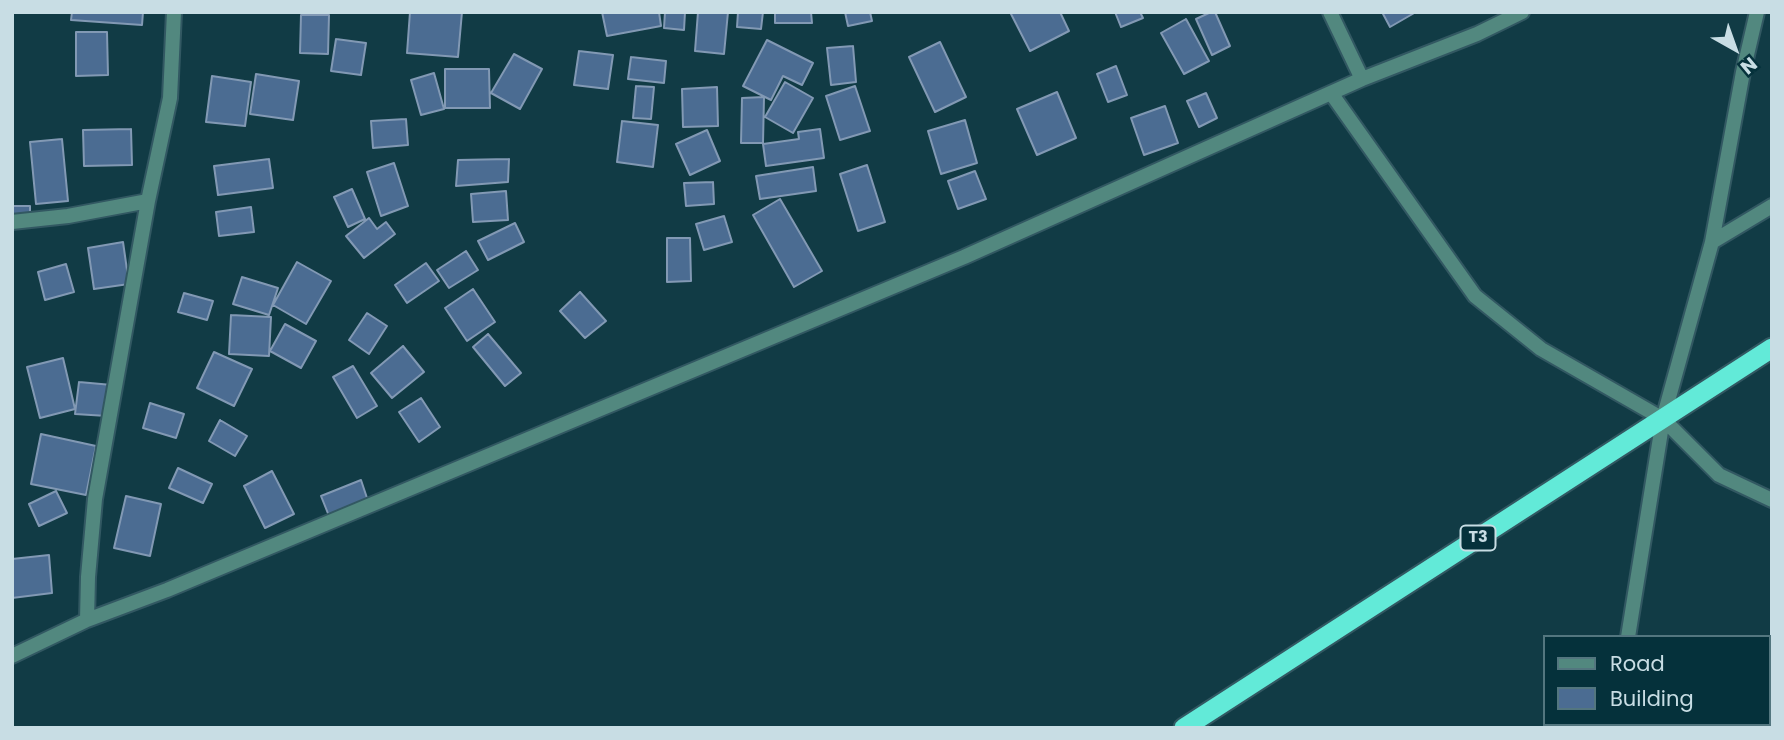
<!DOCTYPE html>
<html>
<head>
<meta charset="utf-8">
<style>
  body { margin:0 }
  #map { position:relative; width:1784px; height:740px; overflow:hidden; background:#113b45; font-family:Poppins,sans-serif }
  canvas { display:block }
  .frame { position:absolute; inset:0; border:14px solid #c8dde4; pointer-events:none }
  .legend { position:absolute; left:1543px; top:635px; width:228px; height:91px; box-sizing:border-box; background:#05313b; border:2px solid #53767f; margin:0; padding:9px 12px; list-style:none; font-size:21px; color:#c8dde4 }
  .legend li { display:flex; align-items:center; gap:14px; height:35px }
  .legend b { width:35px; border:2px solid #53767f }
  .north { position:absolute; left:1700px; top:14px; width:70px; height:70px; -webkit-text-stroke:5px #05313b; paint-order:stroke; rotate:140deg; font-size:19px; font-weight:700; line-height:28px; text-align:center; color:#c8dde4 }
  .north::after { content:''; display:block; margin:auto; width:24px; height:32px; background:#c8dde4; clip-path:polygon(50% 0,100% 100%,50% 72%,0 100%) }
</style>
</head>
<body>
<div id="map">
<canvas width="1784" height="740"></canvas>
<div class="frame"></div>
<ul class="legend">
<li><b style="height:9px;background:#52887f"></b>Road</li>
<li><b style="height:19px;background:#4b6c92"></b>Building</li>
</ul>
<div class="north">N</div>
</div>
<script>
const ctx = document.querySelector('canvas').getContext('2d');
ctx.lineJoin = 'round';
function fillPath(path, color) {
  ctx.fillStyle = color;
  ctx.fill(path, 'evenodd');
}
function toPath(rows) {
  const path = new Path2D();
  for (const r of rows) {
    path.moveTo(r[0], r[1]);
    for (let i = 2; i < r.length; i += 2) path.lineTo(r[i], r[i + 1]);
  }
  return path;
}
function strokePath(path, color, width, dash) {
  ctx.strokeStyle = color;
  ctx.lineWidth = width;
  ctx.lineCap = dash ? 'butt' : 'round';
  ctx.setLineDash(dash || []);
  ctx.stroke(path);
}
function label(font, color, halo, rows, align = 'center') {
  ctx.font = font + ' Poppins,sans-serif';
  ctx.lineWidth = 7;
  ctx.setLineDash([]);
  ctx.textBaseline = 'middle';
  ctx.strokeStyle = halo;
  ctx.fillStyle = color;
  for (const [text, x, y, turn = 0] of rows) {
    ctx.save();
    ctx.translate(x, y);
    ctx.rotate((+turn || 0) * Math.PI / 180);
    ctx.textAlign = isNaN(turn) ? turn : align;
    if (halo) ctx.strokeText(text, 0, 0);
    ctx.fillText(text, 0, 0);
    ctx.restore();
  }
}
const building = toPath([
  [72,12,143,12,142,25,71,20,72,12],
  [410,12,462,12,458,57,407,53,410,12],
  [602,12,659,12,661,26,607,36,602,12],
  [665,12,685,12,684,30,664,28,665,12],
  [698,12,728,12,724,54,695,51,698,12],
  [738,12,763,12,761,29,737,27,738,12],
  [775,12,811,12,812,23,775,23,775,12],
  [845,12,870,12,872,21,848,26,845,12],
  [1010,12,1060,12,1069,31,1030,51,1010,12],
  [1115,12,1140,12,1143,18,1121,27,1115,12],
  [1211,12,1215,12,1230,46,1212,55,1196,19,1211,12],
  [1382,12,1416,12,1390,27,1382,12],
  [301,15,329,15,328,54,300,53,301,15],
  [1186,19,1209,61,1184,74,1161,33,1186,19],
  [76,32,107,32,108,75,76,76,76,32],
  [336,39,366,43,361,75,331,71,336,39],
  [767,40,813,63,802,85,783,76,771,100,743,86,767,40],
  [940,42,966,97,935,112,909,57,940,42],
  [853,46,856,82,831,85,827,48,853,46],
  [579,51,613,55,608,89,574,85,579,51],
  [514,54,542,69,520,109,491,93,514,54],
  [631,57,666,61,664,83,628,79,631,57],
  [1116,66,1127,95,1108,102,1097,74,1116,66],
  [445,69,489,69,490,108,445,108,445,69],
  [434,73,444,109,421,115,411,80,434,73],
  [256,74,299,81,293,120,250,114,256,74],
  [212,76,251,82,245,126,206,122,212,76],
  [785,82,813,98,793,133,765,117,785,82],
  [636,86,654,87,651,119,633,118,636,86],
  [855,86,870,131,840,140,826,96,855,86],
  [717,87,718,126,683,127,682,89,717,87],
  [1057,92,1076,138,1037,155,1017,109,1057,92],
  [1206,93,1217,118,1199,127,1187,101,1206,93],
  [764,97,763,143,741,143,742,98,764,97],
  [1165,106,1178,143,1144,155,1131,118,1165,106],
  [406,119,408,145,373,148,371,121,406,119],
  [965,120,977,163,941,174,928,131,965,120],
  [622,121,658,125,653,167,617,162,622,121],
  [131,129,132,165,84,166,83,130,131,129],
  [820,129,824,158,766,166,763,144,799,139,798,132,820,129],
  [707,130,720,161,690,175,676,144,707,130],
  [62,139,68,201,36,204,30,142,62,139],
  [269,159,273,188,218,195,214,166,269,159],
  [509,159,508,182,456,186,458,160,509,159],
  [394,163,408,206,381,216,367,172,394,163],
  [867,165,885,222,858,231,840,174,867,165],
  [813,167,816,191,760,199,756,176,813,167],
  [975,171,986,199,958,209,948,181,975,171],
  [713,182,714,204,686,206,684,183,713,182],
  [352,189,365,219,348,227,334,197,352,189],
  [506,191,508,220,473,222,471,194,506,191],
  [780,199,822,271,794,287,753,215,780,199],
  [12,206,30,206,30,218,12,218,12,206],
  [251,207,254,232,219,236,216,212,251,207],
  [724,216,732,242,704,250,696,224,724,216],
  [369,218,377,229,386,222,395,234,364,258,346,236,369,218],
  [515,223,524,242,488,260,478,241,515,223],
  [667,238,690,238,691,281,667,282,667,238],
  [123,242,129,284,94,289,88,248,123,242],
  [466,251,478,270,449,288,437,270,466,251],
  [297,262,331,281,306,324,273,305,297,262],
  [426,263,439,281,407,303,395,285,426,263],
  [66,264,74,292,45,300,38,272,66,264],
  [242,277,278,288,269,315,233,304,242,277],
  [473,289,495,322,467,341,445,308,473,289],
  [580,292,606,321,585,338,560,311,580,292],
  [184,293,213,301,207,320,178,312,184,293],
  [367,313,387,326,369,354,349,340,367,313],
  [231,315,271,317,269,356,229,354,231,315],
  [285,324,316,341,301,368,270,351,285,324],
  [488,334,521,373,505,386,473,347,488,334],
  [403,346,424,372,392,398,371,373,403,346],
  [214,352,252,369,234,406,197,388,214,352],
  [63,358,75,409,40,418,27,367,63,358],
  [353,366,377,406,357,418,333,377,353,366],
  [79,382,112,385,107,416,75,414,79,382],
  [421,398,440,427,419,442,399,412,421,398],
  [150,403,184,414,176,438,143,428,150,403],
  [220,420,247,436,235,456,209,441,220,420],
  [41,434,96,446,86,495,31,484,41,434],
  [178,468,212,484,203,503,169,488,178,468],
  [272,471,294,514,265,528,244,486,272,471],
  [361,480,368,501,329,516,321,496,361,480],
  [56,491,67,513,39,526,29,504,56,491],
  [126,496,161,504,150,556,114,548,126,496],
  [49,555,52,593,12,598,12,559,49,555]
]);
const service = toPath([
  [1663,419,1719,475,1772,500],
  [1628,637,1663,419],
  [1612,728,1613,724]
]);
const minor = toPath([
  [1330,12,1362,79],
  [1331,93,1475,296,1541,349,1663,419,1712,242,1743,72,1757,12],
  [12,222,68,216,148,201],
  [1712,242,1772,206],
  [87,620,88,577,95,499,148,201,170,98,174,12],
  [12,656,87,620,167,590,964,257,1362,79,1477,34,1522,12]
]);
const trunk = toPath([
  [1184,728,1772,348]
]);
const shields = [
  [1478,538,35]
];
const shieldNames = [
  ["T3",1478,538]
];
fillPath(building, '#4b6c92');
strokePath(building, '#8299b4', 2);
strokePath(service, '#325862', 18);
strokePath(minor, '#325862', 18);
strokePath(trunk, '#325862', 23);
strokePath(service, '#52887f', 14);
strokePath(minor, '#52887f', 14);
strokePath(trunk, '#62ead8', 19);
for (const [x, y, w] of shields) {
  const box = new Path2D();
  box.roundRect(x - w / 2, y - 12.5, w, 25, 5);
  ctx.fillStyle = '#05313b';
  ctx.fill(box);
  strokePath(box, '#c8dde4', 2);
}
label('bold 16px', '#c8dde4', null, shieldNames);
</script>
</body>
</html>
